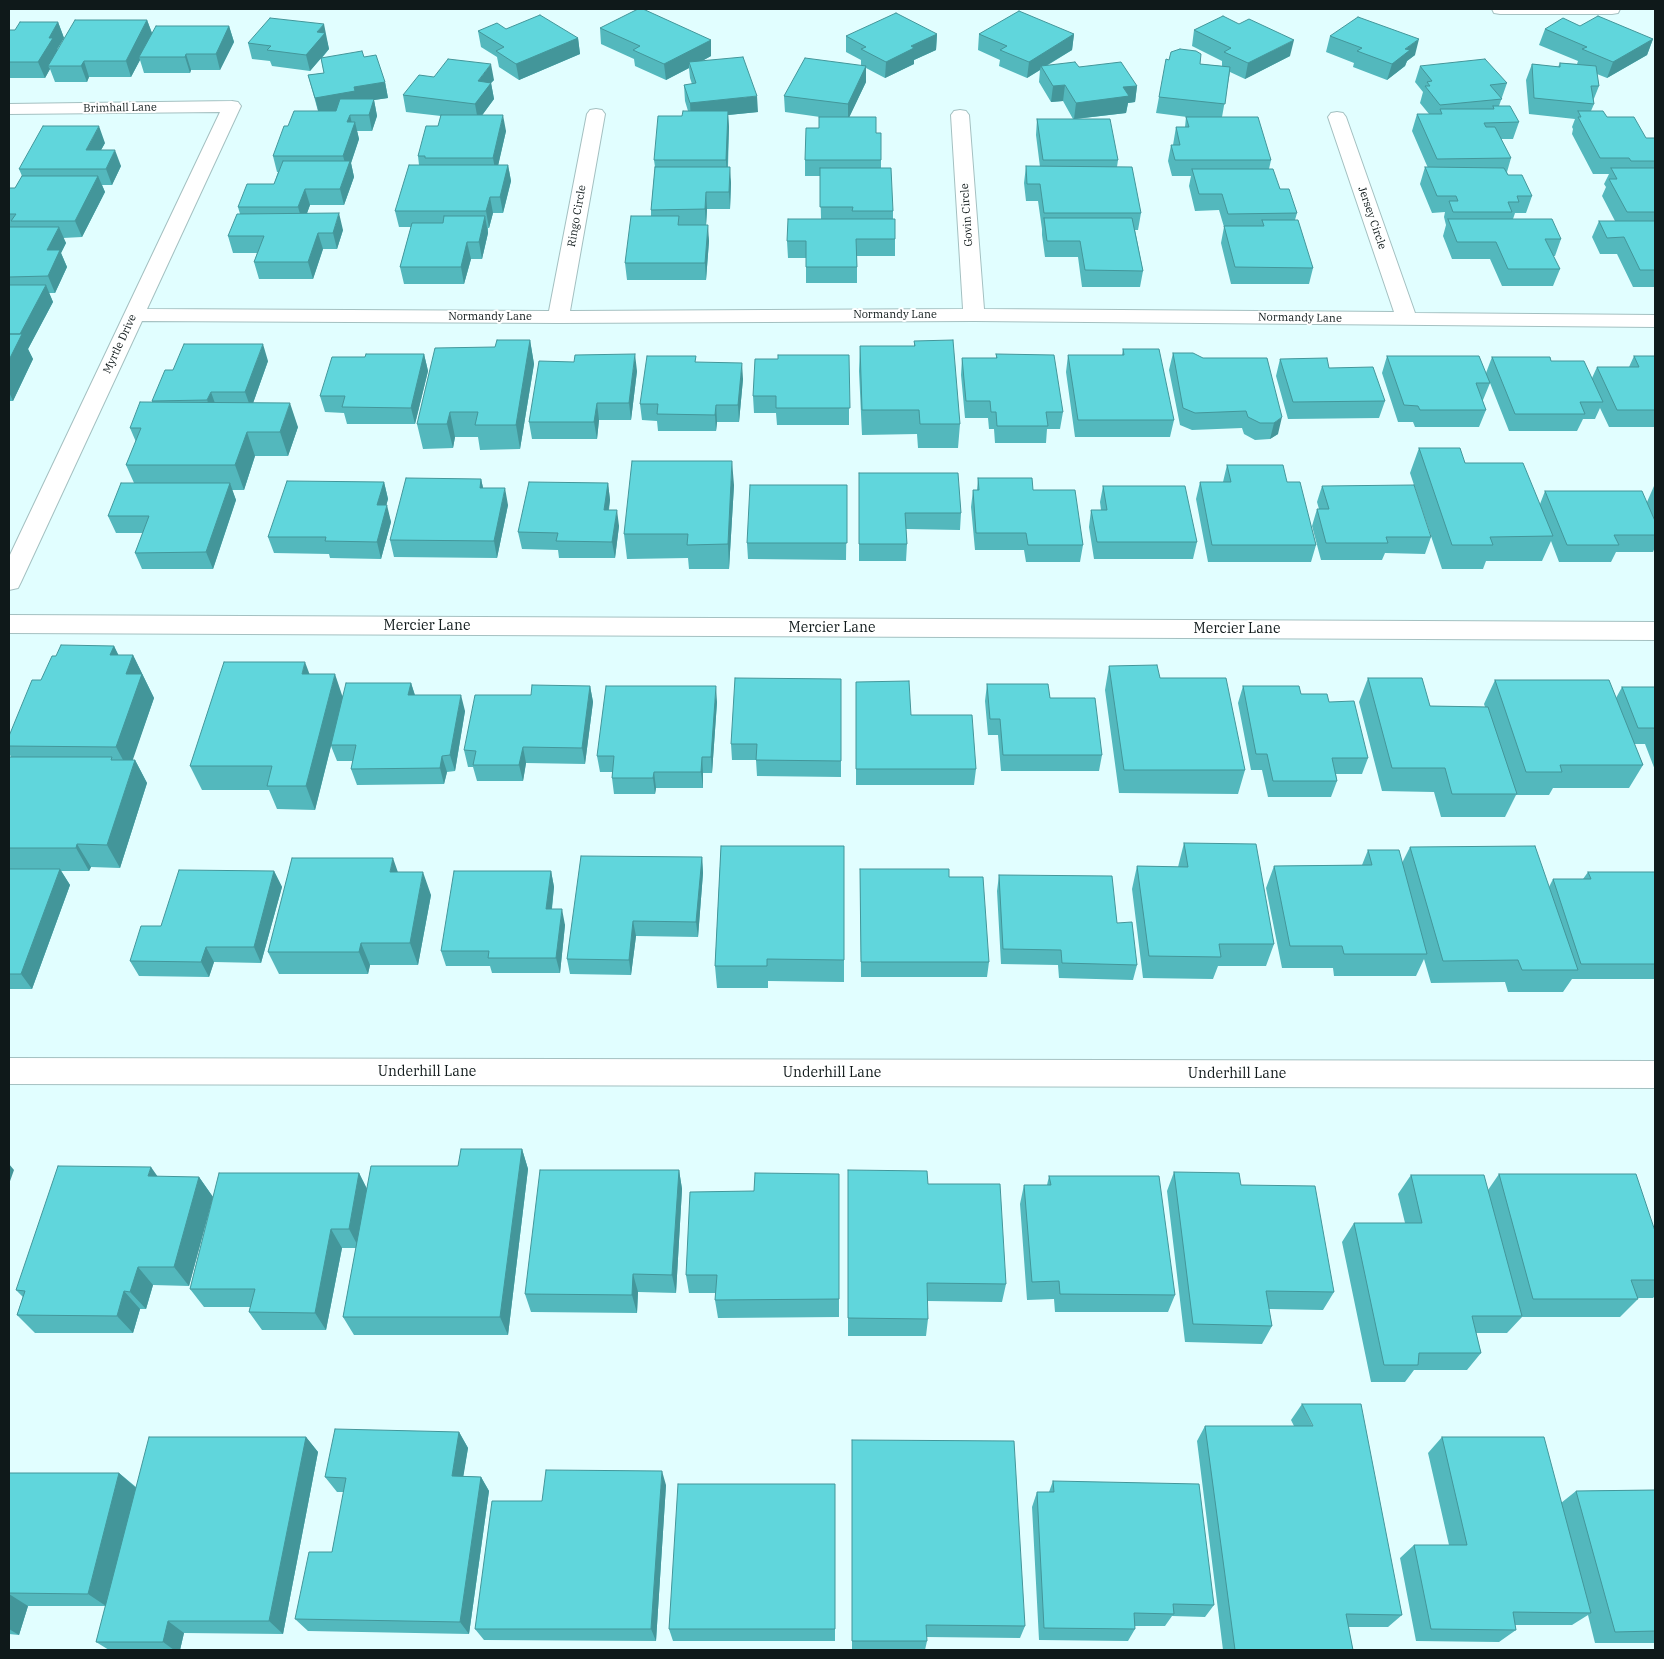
<!DOCTYPE html>
<html>
<head>
<meta charset="utf-8">
<style>
  body { margin:0 }
  #map { position:relative; width:1664px; height:1659px; overflow:hidden; background:#e1feff; font-family:"IBM Plex Serif",serif }
  canvas { display:block }
  .frame { position:absolute; inset:0; border:10px solid #0f191a; pointer-events:none }
</style>
</head>
<body>
<div id="map">
<canvas width="1664" height="1659"></canvas>
<div class="frame"></div>
</div>
<script>
const ctx = document.querySelector('canvas').getContext('2d');
ctx.lineJoin = 'round';
function toPath(rows) {
  const path = new Path2D();
  for (const r of rows) {
    path.moveTo(r[0], r[1]);
    for (let i = 2; i < r.length; i += 2) path.lineTo(r[i], r[i + 1]);
  }
  return path;
}
function strokePath(path, color, width, dash) {
  ctx.strokeStyle = color;
  ctx.lineWidth = width;
  ctx.lineCap = dash ? 'butt' : 'round';
  ctx.setLineDash(dash || []);
  ctx.stroke(path);
}
function fillPath(path, color) {
  ctx.fillStyle = color;
  ctx.fill(path, 'evenodd');
}
function label(font, color, halo, rows, align = 'center') {
  ctx.font = font + ' "IBM Plex Serif",serif';
  ctx.lineWidth = 4;
  ctx.setLineDash([]);
  ctx.textBaseline = 'middle';
  ctx.strokeStyle = halo;
  ctx.fillStyle = color;
  for (const [text, x, y, turn = 0] of rows) {
    ctx.save();
    ctx.translate(x, y);
    ctx.rotate((+turn || 0) * Math.PI / 180);
    ctx.textAlign = isNaN(turn) ? turn : align;
    if (halo) ctx.strokeText(text, 0, 0);
    ctx.fillText(text, 0, 0);
    ctx.restore();
  }
}
const minor = toPath([
  [232,101,238,102,241,106,147,309,549,311,587,114,590,110,596,109,602,110,605,114,570,311,963,309,951,115,954,111,960,110,966,111,969,115,984,309,1394,312,1328,117,1331,113,1337,112,1343,113,1346,117,1415,313,1655,315,1655,327,974,321,558,323,142,321,21,582,18,588,9,590,9,557,220,112,9,114,9,104,232,101],
  [9,615,1655,622,1655,640,9,633,9,615],
  [9,1058,1655,1061,1655,1088,9,1084,9,1058]
]);
const secondary = toPath([
  [1492,9,1620,9,1618,13,1612,14,1500,14,1494,13,1492,9]
]);
const wall = toPath([
  [147,20,152,33,229,26,234,42,220,70,191,70,190,73,144,73,140,60,131,77,89,77,87,82,55,82,50,69,45,78,9,78,9,30,15,30,58,22,64,38,57,50],
  [1580,26,1653,39,1647,55,1607,78,1597,74,1599,86,1593,101,1594,104,1591,111,1607,117,1646,138,1655,138,1655,287,1633,287,1617,254,1600,254,1592,237,1599,221,1615,221,1602,196,1606,187,1604,184,1609,174,1593,174,1572,134,1573,129,1572,127,1575,119,1529,114,1526,80,1532,64,1558,67,1560,63,1577,64,1578,61,1539,45,1545,29],
  [600,28,711,40,711,56,702,61,758,112,728,115,729,127,728,167,731,183,730,209,707,209,706,225,709,241,706,280,627,280,625,263,651,216,651,210,655,167,654,160,682,116,688,111,685,101,684,85,692,84,690,78,689,68,666,80,635,66,634,59,601,44],
  [506,29,578,38,580,54,519,80,499,67,497,57,481,47,478,31],
  [1194,30,1290,56,1245,79,1230,72,1222,117,1271,160,1269,169,1280,189,1297,213,1295,220,1313,268,1309,284,1231,284,1221,243,1224,227,1219,210,1195,211,1189,186,1191,176,1172,176,1168,161,1171,145,1173,145,1176,127,1185,127,1186,117,1187,117,1156,113,1159,97,1200,64,1222,66,1222,61,1192,46],
  [937,34,936,50,914,60,914,64,885,78,866,68,866,82,849,117,876,133,881,133,881,168,893,211,893,219,895,239,895,256,857,256,857,283,806,283,806,258,788,258,787,241,821,219,820,176,805,176,805,160,819,128,820,117,785,112,784,96,862,66,861,65,861,60,846,52,846,36],
  [979,34,1074,34,1072,50,1048,65,1079,67,1137,86,1135,102,1128,103,1126,113,1076,119,1118,160,1117,167,1141,213,1138,230,1135,230,1143,271,1140,287,1082,287,1078,257,1045,257,1042,235,1042,229,1038,201,1026,201,1024,183,1026,166,1040,167,1036,135,1037,119,1073,119,1063,101,1051,102,1039,82,1040,70,1027,78,999,66,1000,60,978,50],
  [1330,36,1415,55,1407,61,1405,66,1387,80,1353,67,1354,63,1326,52],
  [327,40,327,41,329,49,322,58,364,57,385,82,388,98,374,100,377,116,372,131,357,131,359,139,351,163,354,177,344,205,310,205,307,213,343,230,337,249,323,249,313,279,259,279,254,262,257,253,233,253,228,236,240,214,238,207,274,184,278,172,277,172,273,156,288,126,318,111,308,75,324,73,321,58,310,71,272,66,270,61,252,59,248,43],
  [1420,66,1507,83,1499,106,1519,122,1513,139,1501,139,1511,158,1507,172,1508,175,1532,196,1526,213,1515,213,1513,219,1509,219,1561,239,1555,256,1553,256,1560,269,1553,286,1502,286,1490,259,1452,259,1443,236,1446,225,1444,217,1445,212,1432,213,1420,184,1425,167,1428,168,1412,131,1417,114,1429,114,1420,103,1423,92,1415,82],
  [434,77,494,80,491,83,494,99,482,115,506,131,498,165,508,165,511,181,503,213,493,213,489,228,488,228,488,233,482,259,471,259,464,284,404,284,400,267,411,227,399,227,395,211,419,165,418,156,438,126,441,116,406,112,403,95],
  [105,143,101,150,121,166,112,185,102,185,105,192,82,237,63,238,66,243,61,253,67,267,55,293,49,293,53,302,28,349,33,359,13,401,9,401,9,188,15,188,22,176,19,169],
  [530,340,534,364,520,449,480,450,478,437,455,437,453,448,423,449,417,424,495,347],
  [914,341,960,424,958,448,918,448,917,434,862,435,859,371,860,346,914,346],
  [1123,349,1174,420,1170,437,1075,437,1066,372,1068,355,1122,355],
  [1173,353,1203,358,1267,358,1278,434,1270,439,1255,440,1244,434,1242,428,1192,430,1180,425,1169,370],
  [424,354,428,371,415,424,347,424,344,413,325,412,320,396,365,357],
  [996,354,1063,412,1060,429,1047,429,1046,443,995,443,994,429,989,429,988,418,965,418,961,375,962,358,996,358],
  [849,355,849,425,777,425,776,413,754,413,753,396,778,359],
  [1387,356,1486,373,1492,357,1551,361,1592,378,1597,367,1629,367,1634,356,1655,356,1655,427,1609,427,1600,408,1595,419,1583,419,1577,431,1509,431,1490,383,1483,400,1482,400,1486,410,1479,427,1415,427,1413,422,1398,422,1382,373],
  [1280,359,1329,368,1385,401,1379,418,1288,419,1276,376],
  [268,361,253,403,298,427,288,456,255,456,244,490,232,490,236,500,213,569,142,569,135,553,143,533,116,533,108,516,134,483,126,465,136,442,130,428,152,402,152,401,173,370],
  [696,362,743,379,739,422,717,422,716,431,658,431,657,421,642,420,640,404],
  [637,371,631,420,599,420,597,439,532,439,529,422],
  [1419,448,1465,463,1540,504,1545,491,1647,502,1654,486,1655,486,1655,547,1653,552,1616,552,1611,562,1559,562,1551,541,1542,561,1486,561,1483,569,1442,569,1410,473],
  [1227,465,1287,482,1316,545,1311,562,1208,562,1196,499,1200,482,1223,482],
  [859,473,961,513,960,530,906,529,907,544,906,561,859,561],
  [978,478,1033,490,1083,545,1080,562,1026,562,1024,550,975,550,971,507,973,490,977,490],
  [481,479,483,488,508,505,497,558,394,557,390,540],
  [384,482,388,499,386,505,391,522,381,559,330,558,329,554,274,553,268,537],
  [608,483,610,500,609,510,619,526,615,558,559,558,558,550,522,549,518,532],
  [734,485,729,569,689,569,688,558,627,559,624,534],
  [847,485,846,560,748,559,747,543],
  [1103,486,1197,542,1193,559,1094,559,1089,527,1091,510,1101,510,1100,502],
  [1322,486,1431,537,1425,554,1385,553,1382,560,1321,560,1312,526,1317,509,1319,509,1317,502],
  [114,646,118,655,133,655,154,698,132,760,135,760,147,783,120,868,91,867,89,871,61,871,70,885,32,989,9,989,9,757,11,757,9,753,9,746,41,680],
  [1109,666,1160,678,1245,770,1238,794,1119,793,1105,690],
  [310,674,343,696,411,683,415,695,465,711,455,771,447,772,444,784,357,785,351,769,353,761,337,761,331,746,315,810,277,809,269,790,202,790,190,766],
  [1368,678,1430,706,1485,707,1484,704,1495,680,1616,698,1622,687,1655,687,1655,770,1645,744,1634,744,1643,765,1629,788,1553,788,1549,795,1516,795,1505,817,1441,817,1434,792,1382,791,1359,702],
  [841,679,841,777,757,776,756,760,732,760,731,744],
  [856,682,911,715,976,769,974,785,856,785],
  [987,684,1050,698,1102,755,1099,771,1001,771,998,735,988,735,985,701],
  [590,686,593,702,585,764,526,763,523,781,477,781,473,767,468,767,464,750,531,695],
  [1243,686,1301,694,1329,702,1368,758,1362,774,1336,774,1337,781,1331,797,1268,797,1262,770,1251,770,1238,703],
  [717,702,712,773,703,773,703,788,656,788,655,794,614,794,612,778,612,772,600,772,597,756],
  [1184,843,1274,944,1266,966,1218,966,1213,979,1143,978,1132,889,1137,866,1178,867],
  [721,846,844,960,844,982,768,981,768,988,717,988,715,966],
  [1410,847,1549,887,1553,879,1583,879,1588,872,1655,872,1655,979,1572,979,1563,992,1508,992,1505,982,1431,983,1424,959,1416,976,1334,976,1333,968,1282,968,1266,888,1274,866,1362,865,1368,850,1402,863],
  [702,857,703,873,698,937,636,936,631,975,570,974,567,959],
  [860,869,949,877,989,962,987,977,861,977],
  [274,871,282,887,261,963,214,962,209,977,139,976,130,961,161,926],
  [551,871,554,887,552,909,565,925,560,973,492,973,490,966,446,966,441,951],
  [398,872,431,895,418,965,370,965,368,974,279,974,268,952],
  [999,875,1117,923,1137,965,1133,980,1059,978,1058,965,1001,964,997,891],
  [522,1149,528,1169,508,1335,354,1335,343,1317,356,1248,342,1248,326,1330,262,1330,249,1312,250,1307,204,1307,190,1289,359,1173,367,1189,458,1166],
  [679,1170,682,1189,676,1293,638,1292,637,1313,531,1312,525,1294],
  [1174,1172,1241,1185,1334,1292,1323,1310,1269,1309,1272,1326,1262,1344,1185,1342,1167,1191],
  [839,1174,839,1317,718,1318,715,1300,716,1293,689,1293,686,1275],
  [1499,1174,1655,1231,1655,1296,1653,1298,1638,1298,1638,1299,1620,1317,1522,1317,1507,1333,1476,1333,1481,1353,1467,1370,1414,1370,1405,1382,1371,1382,1342,1242,1354,1223,1405,1223,1398,1194,1411,1175,1488,1190],
  [1049,1176,1175,1295,1168,1312,1055,1312,1054,1299,1027,1300,1020,1204,1024,1185,1047,1185],
  [158,1177,199,1177,213,1197,189,1286,153,1285,146,1309,140,1309,133,1333,35,1333,17,1315,23,1297,16,1290],
  [928,1184,1006,1284,1002,1302,927,1301,928,1319,926,1336,848,1336,848,1190],
  [1302,1404,1402,1615,1388,1627,1348,1627,1353,1650,1223,1650,1197,1441,1205,1426,1294,1426,1291,1420],
  [459,1432,468,1448,463,1476,481,1477,489,1491,469,1634,308,1631,295,1619,332,1552,344,1492,337,1492,325,1477],
  [306,1437,318,1452,283,1634,184,1633,180,1650,109,1650,96,1642,106,1606,28,1606,19,1635,9,1634,9,1473,119,1473,136,1487],
  [1442,1437,1561,1503,1576,1491,1655,1490,1655,1643,1595,1643,1588,1615,1572,1625,1515,1625,1516,1630,1499,1642,1416,1641,1400,1558,1414,1545,1449,1545,1428,1453],
  [852,1440,1025,1626,1020,1638,926,1637,927,1641,925,1650,852,1650],
  [1053,1481,1214,1605,1205,1617,1172,1616,1165,1626,1135,1626,1135,1629,1128,1641,1039,1640,1032,1507,1037,1492,1049,1492],
  [835,1484,835,1641,673,1641,669,1629],
  [666,1485,656,1641,484,1640,475,1629]
]);
const shadedWall = toPath([
  [147,20,153,36,139,57,140,60,131,77,126,61],
  [58,22,64,38,57,49,59,54,48,66,50,69,45,78,38,62,49,38],
  [324,24,329,49,310,71,306,55,317,32],
  [229,26,234,42,220,70,216,54],
  [937,34,936,50,914,60,914,64,885,78,886,62,911,46],
  [1074,34,1072,50,1042,68,1041,66,1040,70,1027,78,1029,62],
  [578,38,580,54,519,80,516,64],
  [1419,39,1415,55,1407,61,1405,66,1387,80,1392,64,1405,49],
  [1653,39,1647,55,1607,78,1613,62],
  [711,40,711,56,691,67,689,62,689,68,666,80,664,64],
  [1294,40,1290,56,1245,79,1248,63],
  [186,54,191,70,190,73,185,57],
  [84,61,89,77,87,82,81,66],
  [491,64,494,80,491,83,494,99,478,121,475,104,478,81],
  [866,66,866,82,848,120,848,104],
  [385,82,388,98,374,100,377,116,372,131,369,115,359,108,319,114,315,98,354,87],
  [1065,85,1063,101,1051,102,1053,86],
  [1137,86,1135,102,1128,103,1126,113,1074,119,1076,103,1123,87],
  [757,96,758,112,728,115,729,127,727,176,726,160,691,120,690,103],
  [350,115,353,128,355,122,359,139,351,163,354,177,344,205,340,189,347,170,343,156,347,122],
  [503,115,506,131,496,175,493,158],
  [99,126,105,143,92,166,86,150],
  [115,150,121,166,112,185,106,169],
  [508,165,511,181,503,213,500,197],
  [730,167,731,183,730,209,729,192],
  [98,176,105,192,82,237,75,221],
  [305,189,310,205,303,224,298,207],
  [706,192,707,209,706,226,705,209],
  [490,197,493,213,489,228,486,211],
  [339,213,343,230,337,249,333,233],
  [485,216,488,233,482,259,479,242],
  [708,225,709,241,706,280,705,263],
  [59,227,66,243,61,253,67,267,55,293,48,276,47,250],
  [318,233,323,249,313,279,308,262],
  [467,242,471,259,464,284,461,267],
  [46,285,53,302,28,349,33,359,13,401,9,392,9,360,18,338],
  [530,340,534,364,520,449,516,425],
  [263,344,268,361,251,409,245,392],
  [424,354,428,371,415,424,411,408],
  [635,354,637,371,631,420,629,403],
  [742,363,743,379,739,422,738,405],
  [211,392,217,409,214,417,207,400],
  [290,403,298,427,288,456,280,432],
  [597,403,599,420,597,439,594,422],
  [716,405,717,422,716,431,715,415],
  [450,412,455,437,453,448,447,424],
  [1282,417,1278,434,1270,439,1274,423],
  [247,432,255,456,244,490,235,465],
  [732,461,734,485,729,569,728,544],
  [481,479,485,496,480,488],
  [384,482,388,499,382,522,377,505],
  [230,483,236,500,213,569,206,552],
  [608,483,610,500,606,526,604,510],
  [505,488,508,505,497,558,494,541],
  [387,505,391,522,381,559,377,542],
  [617,510,619,526,615,558,612,542],
  [114,646,126,670,110,655],
  [133,655,154,698,129,771,116,747,126,674],
  [305,662,314,686,302,674],
  [335,674,343,698,315,810,306,786],
  [411,683,416,699,408,695],
  [590,686,593,702,585,764,582,748],
  [716,686,717,702,712,773,711,757],
  [461,695,465,711,455,771,450,755],
  [523,747,526,763,523,781,519,765],
  [442,756,447,772,444,784,440,768],
  [702,757,703,773,703,788,701,772],
  [135,760,147,783,120,868,107,845],
  [654,772,656,788,655,794,653,778],
  [77,844,91,867,89,871,76,848],
  [702,857,703,873,698,937,696,922],
  [393,858,401,881,390,872],
  [60,869,70,885,32,989,21,974],
  [274,871,282,887,261,963,254,947],
  [551,871,554,887,550,924,546,909],
  [423,872,431,895,418,965,410,943],
  [562,909,565,925,560,973,556,958],
  [633,921,636,936,631,975,629,960],
  [361,943,370,965,368,974,359,952],
  [206,947,214,962,209,977,201,962],
  [522,1149,528,1169,508,1335,500,1317],
  [9,1164,14,1170,9,1184],
  [151,1167,165,1187,148,1176],
  [679,1170,682,1189,676,1293,672,1275],
  [359,1173,369,1193,359,1248,349,1229],
  [199,1177,213,1197,189,1286,174,1267],
  [331,1229,342,1248,326,1330,315,1313],
  [138,1267,153,1285,146,1309,130,1292],
  [633,1274,638,1292,637,1313,632,1295],
  [124,1291,140,1309,133,1333,117,1316],
  [459,1432,468,1448,461,1491,452,1476],
  [306,1437,318,1452,283,1634,269,1621],
  [662,1471,666,1485,656,1641,651,1629],
  [119,1473,136,1488,106,1606,88,1594],
  [481,1477,489,1491,469,1634,460,1622],
  [9,1594,28,1606,19,1635,9,1629],
  [168,1621,184,1633,180,1650,174,1650,163,1642]
]);
const building = toPath([
  [638,9,643,9,711,40,664,64,633,50,640,46,600,28,638,9],
  [1019,11,1074,34,1029,62,1000,50,1007,46,979,34,1019,11],
  [896,13,937,34,911,46,914,48,886,62,861,49,866,47,846,36,896,13],
  [540,15,578,38,516,64,496,51,504,47,478,31,497,23,506,29,540,15],
  [1223,16,1239,24,1249,19,1294,40,1248,63,1224,52,1231,48,1194,30,1223,16],
  [1598,16,1653,39,1613,62,1582,49,1587,47,1545,29,1563,18,1580,26,1598,16],
  [1358,17,1419,39,1405,49,1410,50,1392,64,1357,51,1362,48,1330,36,1358,17],
  [270,18,324,24,317,32,325,33,306,55,267,50,271,46,248,43,270,18],
  [75,20,147,20,126,61,84,61,81,66,48,66,75,20],
  [20,22,58,22,49,38,53,38,38,62,9,62,9,30,15,30,20,22],
  [156,26,229,26,216,54,186,54,185,57,139,57,156,26],
  [1180,49,1196,51,1201,54,1200,64,1230,67,1225,104,1159,97,1166,59,1169,60,1171,52,1180,49],
  [362,51,364,57,376,55,385,82,354,87,355,91,315,98,308,75,324,73,321,58,362,51],
  [743,57,757,96,690,103,684,85,696,83,689,62,743,57],
  [805,58,866,66,848,104,784,96,805,58],
  [448,59,491,64,478,81,491,83,475,104,403,95,419,75,434,77,448,59],
  [1485,59,1507,83,1490,85,1502,99,1440,105,1425,86,1430,86,1427,82,1432,81,1420,66,1485,59],
  [1075,62,1079,67,1121,62,1137,86,1123,87,1129,96,1076,103,1065,85,1053,86,1041,66,1075,62],
  [1560,63,1596,66,1599,86,1591,86,1594,104,1534,98,1532,64,1560,67,1560,63],
  [340,99,374,99,369,115,350,115,347,122,355,122,343,156,273,156,284,126,288,126,294,111,336,111,340,99],
  [1493,106,1510,106,1519,122,1484,123,1486,127,1495,127,1511,158,1437,159,1417,114,1442,114,1440,109,1494,109,1493,106],
  [683,111,728,111,726,160,654,160,658,116,682,116,683,111],
  [1578,111,1603,111,1607,117,1634,117,1646,138,1655,138,1655,161,1631,161,1629,158,1600,158,1578,117,1581,117,1578,111],
  [441,115,503,115,493,158,425,158,425,156,418,156,426,126,438,126,441,115],
  [819,117,876,117,876,133,881,133,881,160,805,160,806,128,819,128,819,117],
  [1186,117,1258,117,1271,160,1175,160,1171,145,1180,145,1176,127,1189,127,1186,117],
  [1037,119,1110,119,1118,160,1043,160,1037,119],
  [43,126,99,126,86,150,115,150,106,169,19,169,43,126],
  [283,161,350,161,340,189,305,189,298,207,238,207,247,184,274,184,283,161],
  [409,165,508,165,500,197,490,197,486,211,395,211,409,165],
  [1026,166,1132,167,1141,213,1044,213,1040,184,1027,184,1026,166],
  [655,167,730,167,729,192,706,192,705,209,651,210,655,167],
  [1425,167,1504,168,1508,175,1522,175,1532,196,1517,196,1519,202,1508,202,1512,212,1453,212,1449,201,1458,201,1456,196,1437,196,1425,167],
  [820,168,891,168,893,211,852,211,853,207,820,207,820,168],
  [1611,168,1655,168,1655,212,1627,212,1609,179,1617,179,1611,168],
  [1192,169,1273,169,1280,189,1289,189,1297,213,1228,214,1222,194,1199,194,1192,169],
  [22,176,98,176,75,221,11,221,16,214,9,214,9,188,15,188,22,176],
  [339,213,333,233,318,233,308,262,254,262,264,236,228,236,237,214,339,213],
  [444,216,485,216,479,242,467,242,461,267,400,267,412,223,443,223,444,216],
  [631,216,679,216,678,225,708,225,705,263,625,263,631,216],
  [1044,218,1132,218,1143,271,1085,270,1080,241,1047,241,1044,218],
  [788,219,895,219,895,239,856,239,857,267,806,267,806,241,787,241,788,219],
  [1448,219,1552,219,1561,239,1545,239,1560,269,1508,269,1496,242,1457,242,1448,219],
  [1262,220,1298,220,1313,268,1235,267,1224,226,1264,226,1262,220],
  [1599,221,1655,221,1655,270,1640,270,1624,237,1607,238,1599,221],
  [9,227,59,227,47,250,60,250,48,276,9,277,9,227],
  [9,285,46,285,20,334,9,334,9,285],
  [9,334,22,334,9,360,9,334],
  [497,340,530,340,516,425,475,425,478,412,450,412,447,424,417,424,435,348,495,347,497,340],
  [953,340,960,424,920,424,919,410,862,410,860,346,915,346,914,341,953,340],
  [184,344,263,344,245,392,211,392,207,400,152,401,165,370,173,370,184,344],
  [1123,349,1159,349,1174,420,1078,420,1068,355,1124,355,1123,349],
  [1173,353,1193,353,1203,358,1267,358,1282,417,1274,423,1260,423,1248,417,1246,411,1195,413,1183,408,1173,353],
  [366,354,424,354,411,408,342,407,345,396,320,396,332,357,365,357,366,354],
  [635,354,629,403,597,403,594,422,529,422,539,361,574,362,575,355,635,354],
  [996,354,1054,355,1063,412,1046,412,1048,426,997,426,996,412,991,412,990,401,966,401,962,358,997,358,996,354],
  [778,355,849,355,850,408,776,408,776,396,753,396,755,359,778,359,778,355],
  [647,356,696,356,695,362,742,363,738,405,716,405,715,415,657,414,658,404,640,404,647,356],
  [1387,356,1479,356,1490,383,1476,383,1486,410,1420,410,1418,406,1404,405,1387,356],
  [1634,356,1655,356,1655,410,1617,410,1597,367,1639,367,1634,356],
  [1492,357,1550,357,1551,361,1584,361,1603,402,1580,402,1585,414,1515,414,1492,357],
  [1327,358,1329,368,1373,367,1385,401,1293,402,1280,359,1327,358],
  [140,402,290,403,280,432,247,432,235,465,126,465,141,428,130,428,140,402],
  [1419,448,1460,448,1465,463,1523,463,1553,536,1490,537,1493,545,1452,545,1419,448],
  [632,461,732,461,728,544,687,545,688,534,624,534,632,461],
  [1227,465,1283,465,1287,482,1300,482,1316,545,1212,545,1200,482,1231,482,1227,465],
  [859,473,958,473,961,513,905,513,907,544,859,544,859,473],
  [406,478,481,479,480,488,505,488,494,541,390,540,406,478],
  [978,478,1032,478,1033,490,1075,490,1083,545,1028,545,1026,533,976,533,973,490,979,490,978,478],
  [287,481,384,482,377,505,387,505,377,542,325,541,326,537,268,537,287,481],
  [529,482,608,483,604,510,617,510,612,542,556,541,558,533,518,532,529,482],
  [121,483,230,483,206,552,135,553,149,516,108,516,121,483],
  [750,485,847,485,847,543,747,543,750,485],
  [1414,485,1431,537,1386,537,1388,543,1326,543,1317,509,1329,509,1322,486,1414,485],
  [1103,486,1185,486,1197,542,1097,542,1091,510,1107,510,1103,486],
  [1545,491,1642,491,1655,521,1655,535,1614,535,1619,545,1567,545,1545,491],
  [61,645,114,646,110,655,133,655,126,674,142,674,116,747,9,746,9,736,32,680,41,680,52,656,56,656,61,645],
  [224,662,305,662,302,674,335,674,306,786,267,786,272,766,190,766,224,662],
  [1157,665,1160,678,1226,678,1245,770,1124,770,1109,666,1157,665],
  [735,678,841,679,841,761,756,760,757,744,731,744,735,678],
  [1368,678,1422,678,1430,706,1488,707,1517,794,1452,794,1445,768,1392,768,1368,678],
  [1495,680,1609,680,1643,765,1560,765,1562,772,1526,772,1495,680],
  [909,681,911,715,972,715,976,769,856,769,856,682,909,681],
  [346,683,411,683,408,695,461,695,450,755,442,756,440,768,351,769,356,745,331,745,346,683],
  [987,684,1048,684,1050,698,1095,698,1102,755,1003,755,1000,719,990,719,987,684],
  [532,685,590,686,582,748,523,747,519,765,473,765,476,751,464,750,475,695,531,695,532,685],
  [606,686,716,686,711,757,702,757,701,772,654,772,653,778,612,778,614,756,597,756,606,686],
  [1243,686,1299,686,1301,694,1327,694,1329,702,1354,701,1368,758,1332,758,1337,781,1273,781,1267,754,1256,754,1243,686],
  [1622,687,1655,687,1655,730,1654,728,1638,728,1622,687],
  [9,757,112,757,111,760,135,760,107,845,77,844,76,848,9,848,9,757],
  [1184,843,1256,844,1274,944,1219,944,1221,957,1149,956,1137,866,1188,867,1184,843],
  [721,846,844,846,844,960,767,959,767,966,715,966,721,846],
  [1535,846,1578,970,1522,970,1518,960,1443,961,1410,847,1535,846],
  [1368,850,1399,850,1427,954,1344,954,1342,946,1290,946,1274,866,1372,865,1368,850],
  [581,856,702,857,696,922,633,921,629,960,567,959,581,856],
  [292,858,393,858,390,872,423,872,410,943,361,943,359,952,268,952,292,858],
  [9,869,60,869,21,974,9,974,9,869],
  [860,869,949,869,949,877,983,877,989,962,861,962,860,869],
  [179,870,274,871,254,947,206,947,201,962,130,961,141,926,161,926,179,870],
  [454,871,551,871,546,909,562,909,556,958,488,958,489,951,441,951,454,871],
  [1588,872,1655,872,1655,964,1581,964,1553,879,1591,879,1588,872],
  [999,875,1112,876,1117,923,1132,922,1137,965,1062,963,1061,950,1003,949,999,875],
  [461,1149,522,1149,500,1317,343,1317,371,1166,458,1166,461,1149],
  [58,1166,151,1167,148,1176,199,1177,174,1267,138,1267,130,1292,124,1291,117,1316,17,1315,25,1291,16,1290,58,1166],
  [540,1170,679,1170,672,1275,633,1274,632,1295,525,1294,540,1170],
  [848,1170,927,1171,928,1184,1000,1184,1006,1284,927,1283,928,1319,848,1318,848,1170],
  [1174,1172,1239,1173,1241,1185,1315,1186,1334,1292,1266,1291,1272,1326,1193,1324,1174,1172],
  [219,1173,359,1173,349,1229,331,1229,315,1313,249,1312,255,1289,190,1289,219,1173],
  [755,1173,839,1174,839,1299,715,1300,717,1275,686,1275,690,1192,754,1191,755,1173],
  [1499,1174,1636,1174,1655,1231,1655,1280,1631,1280,1638,1299,1533,1299,1499,1174],
  [1411,1175,1484,1175,1522,1316,1472,1316,1481,1353,1419,1353,1418,1365,1384,1365,1354,1223,1422,1223,1411,1175],
  [1049,1176,1159,1176,1175,1295,1060,1294,1059,1281,1032,1282,1024,1185,1051,1185,1049,1176],
  [1302,1404,1361,1404,1402,1615,1346,1614,1353,1650,1235,1650,1205,1426,1313,1426,1302,1404],
  [335,1429,459,1432,452,1476,481,1477,460,1622,295,1619,309,1552,332,1552,346,1478,325,1477,335,1429],
  [149,1437,306,1437,269,1621,168,1621,163,1642,96,1642,149,1437],
  [1442,1437,1544,1437,1591,1613,1513,1612,1516,1630,1431,1629,1414,1545,1467,1545,1442,1437],
  [852,1440,1014,1441,1025,1626,926,1625,927,1641,852,1641,852,1440],
  [546,1470,662,1471,651,1629,475,1629,492,1501,542,1501,546,1470],
  [9,1473,119,1473,88,1594,9,1593,9,1473],
  [1053,1481,1199,1484,1214,1605,1173,1604,1174,1614,1134,1613,1135,1629,1044,1628,1037,1492,1054,1492,1053,1481],
  [678,1484,835,1484,835,1629,669,1629,678,1484],
  [1655,1490,1655,1631,1615,1632,1576,1491,1655,1490]
]);
const farStreetnames = [
  ["Brimhall Lane",120,108,-1],
  ["Govin Circle",967,215,-94],
  ["Ringo Circle",577,216,-80],
  ["Jersey Circle",1372,218,71],
  ["Normandy Lane",895,315],
  ["Normandy Lane",490,317],
  ["Normandy Lane",1300,318,1],
  ["Myrtle Drive",120,344,-65]
];
const streetNames = [
  ["Mercier Lane",427,626],
  ["Mercier Lane",832,628],
  ["Mercier Lane",1237,629],
  ["Underhill Lane",427,1072],
  ["Underhill Lane",832,1073],
  ["Underhill Lane",1237,1074]
];
strokePath(minor, '#a4c0c1', 2);
strokePath(secondary, '#a4c0c1', 2);
fillPath(minor, '#fff');
fillPath(secondary, '#fff');
fillPath(wall, '#53b8bd');
fillPath(shadedWall, '#43969a');
fillPath(building, '#60d6dc');
strokePath(building, '#43969a', 1);
label('11px', '#0f191a', '#fff', farStreetnames);
label('14px', '#0f191a', '#fff', streetNames);
</script>
</body>
</html>
